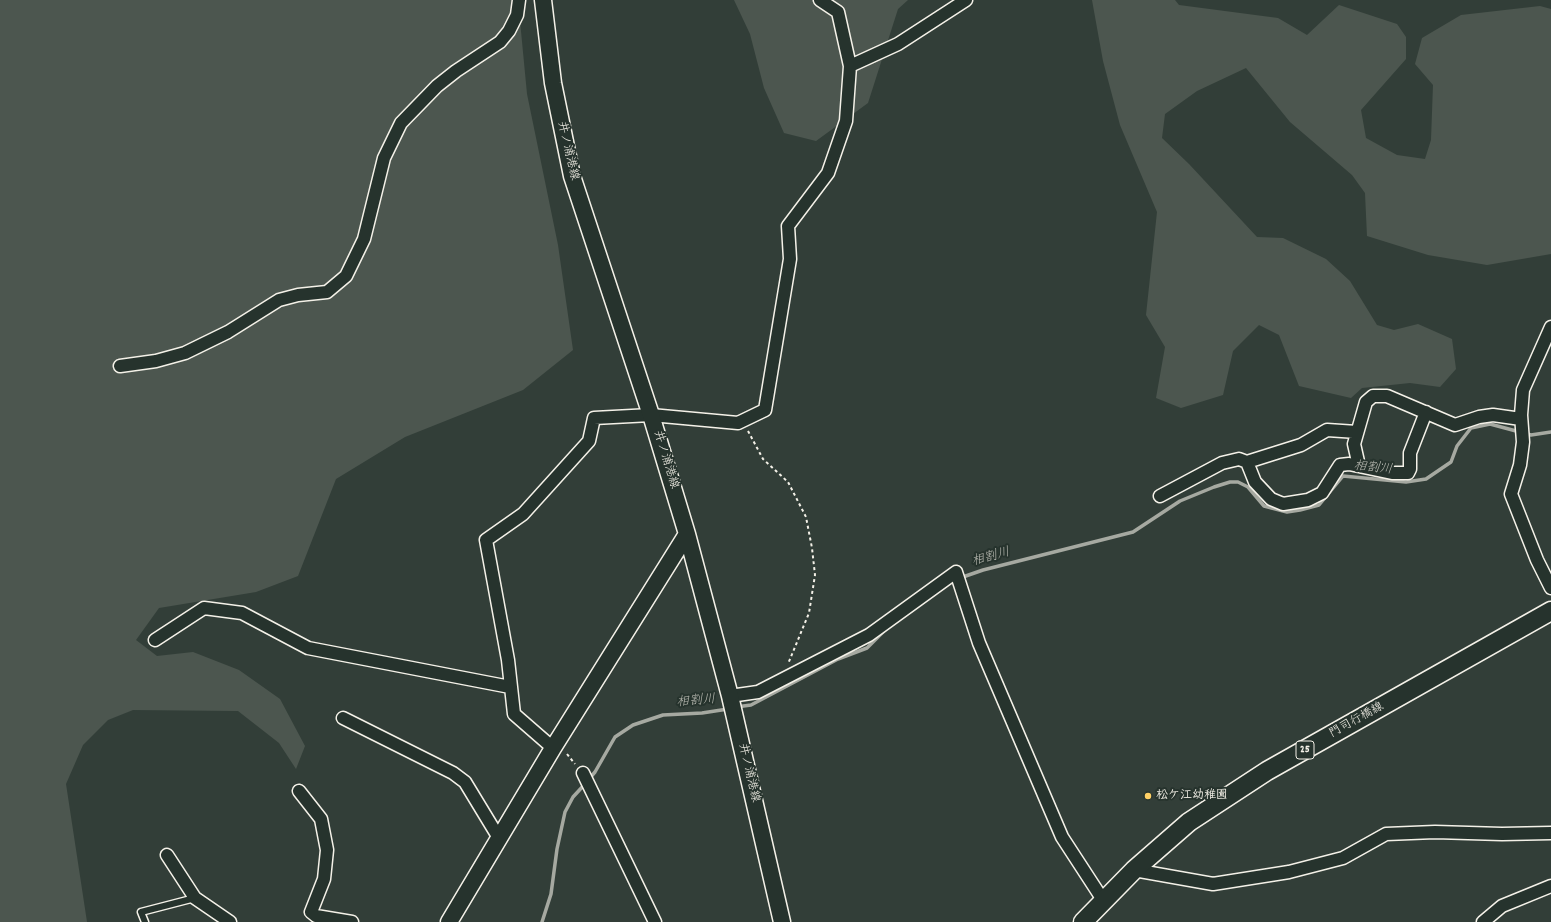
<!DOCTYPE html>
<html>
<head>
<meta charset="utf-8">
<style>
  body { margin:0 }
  canvas { display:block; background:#323e38 }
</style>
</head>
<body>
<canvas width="1551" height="922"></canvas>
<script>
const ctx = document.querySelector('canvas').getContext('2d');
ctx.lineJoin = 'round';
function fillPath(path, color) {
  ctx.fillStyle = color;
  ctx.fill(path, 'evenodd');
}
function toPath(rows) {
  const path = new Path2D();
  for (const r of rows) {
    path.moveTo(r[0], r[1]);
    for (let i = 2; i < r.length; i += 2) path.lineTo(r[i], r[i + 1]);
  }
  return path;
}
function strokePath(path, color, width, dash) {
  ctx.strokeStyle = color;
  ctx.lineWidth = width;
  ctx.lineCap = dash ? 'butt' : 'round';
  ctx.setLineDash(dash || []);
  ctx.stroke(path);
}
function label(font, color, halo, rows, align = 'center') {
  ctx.font = font + ' Dekko,"Klee One",sans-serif';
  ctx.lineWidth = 4;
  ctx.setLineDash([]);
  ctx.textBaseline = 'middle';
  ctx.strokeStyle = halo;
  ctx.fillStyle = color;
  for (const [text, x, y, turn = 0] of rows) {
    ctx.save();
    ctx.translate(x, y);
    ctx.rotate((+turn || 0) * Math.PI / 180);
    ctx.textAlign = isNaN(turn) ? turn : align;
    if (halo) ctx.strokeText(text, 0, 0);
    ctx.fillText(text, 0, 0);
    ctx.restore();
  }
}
const green = toPath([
  [0,0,518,0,527,94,558,245,573,350,523,390,405,437,336,479,298,576,256,592,159,608,136,640,157,656,193,652,239,670,280,699,305,746,296,769,279,743,238,711,133,710,108,720,83,745,66,784,87,922,0,922],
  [734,0,908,0,898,9,868,103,816,141,784,133,764,88,750,34],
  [1092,0,1175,0,1179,5,1278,18,1307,35,1339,5,1397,24,1406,37,1406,59,1361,110,1366,138,1397,155,1425,159,1431,140,1433,85,1415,64,1422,38,1461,15,1540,6,1551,9,1551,254,1487,265,1428,255,1367,236,1365,193,1352,175,1290,122,1246,68,1197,91,1165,114,1162,138,1189,164,1257,237,1283,238,1326,259,1350,281,1377,325,1394,330,1418,324,1452,339,1456,369,1440,387,1410,383,1362,388,1351,398,1299,386,1279,335,1259,325,1233,351,1223,395,1181,408,1156,398,1165,347,1146,315,1157,212,1120,125,1103,61]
]);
const stream = toPath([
  [960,578,983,570,1133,532,1180,501,1214,487,1230,482,1238,482,1248,487,1264,506,1287,512,1300,510,1319,505,1343,476,1406,482,1426,479,1451,462,1457,446,1471,428,1490,424,1531,435,1551,432],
  [736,707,751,705,838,659,867,648,885,630],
  [589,779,595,772,615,737,633,725,663,715,702,713,728,709],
  [542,922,551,894,557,849,565,812,573,797,585,784]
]);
const path = toPath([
  [748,431,763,459,788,482,806,517,812,548,815,575,809,613,788,664],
  [567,754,575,764]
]);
const lane = toPath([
  [145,922,141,912,195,898]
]);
const street = toPath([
  [850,66,898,44,966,0],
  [1551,327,1523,390,1521,415,1523,442,1520,465,1511,494,1537,560,1551,588],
  [120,366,156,361,185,353,228,332,279,300,298,295,327,292,346,276,364,239,384,158,401,123,437,86,456,71,500,42,509,31,517,15,519,0],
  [1247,462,1301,445,1327,430,1357,432],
  [1359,466,1354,444,1366,402,1373,396,1387,396,1455,425,1479,417,1493,415,1521,419],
  [1160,496,1222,463,1239,459,1247,462,1255,482,1271,499,1283,504,1308,500,1322,493,1340,465,1349,464,1392,473,1408,473,1410,469,1410,453,1426,412],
  [155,640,204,608,242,613,308,648,510,687],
  [730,696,758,692,869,635,956,572,979,643,1062,837,1103,900],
  [343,718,453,773,465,782,499,838],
  [553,748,514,714,508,660,486,540,523,514,589,441,594,418,651,415,738,423,765,410,790,259,788,226,828,173,846,121,850,66,838,12,820,0],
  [583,773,655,922],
  [299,791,321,819,327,850,324,879,311,912,316,916,352,922],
  [167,855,195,898,230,922],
  [1134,870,1213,884,1289,872,1343,858,1386,834,1435,832,1502,834,1551,833],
  [1483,922,1502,906,1551,886]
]);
const secondary = toPath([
  [543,0,553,83,572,176,651,415,687,534,730,696,782,922],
  [449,922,553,748,687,534]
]);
const primary = toPath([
  [1083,922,1134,870,1189,822,1267,771,1551,611]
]);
const markers = [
  [1148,796,4,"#ffd166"]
];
const shields = [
  [1305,750,18]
];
const shieldNames = [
  ["25",1305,750]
];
const streetNames = [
  ["井ノ浦港線",567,151,77],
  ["井ノ浦港線",665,460,73],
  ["門司行橋線",1357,721,-29],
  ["井ノ浦港線",748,773,77]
];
const poiNames = [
  ["松ケ江幼稚園",1156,796]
];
const waterNames = [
  ["相割川",1373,469,6],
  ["相割川",991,558,-15],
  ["相割川",696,702,-5]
];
fillPath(green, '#4c564f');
strokePath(stream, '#a6a9a1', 3.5);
strokePath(lane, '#f4f1e8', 9);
strokePath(street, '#f4f1e8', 15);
strokePath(secondary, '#f4f1e8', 19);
strokePath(primary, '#f4f1e8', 21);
strokePath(path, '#f4f1e8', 2, [3, 3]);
strokePath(lane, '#26332d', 6);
strokePath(street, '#26332d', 12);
strokePath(secondary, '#26332d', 16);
strokePath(primary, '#26332d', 18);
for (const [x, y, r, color] of markers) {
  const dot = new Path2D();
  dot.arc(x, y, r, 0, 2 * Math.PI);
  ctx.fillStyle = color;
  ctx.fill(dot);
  strokePath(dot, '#26332d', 1.5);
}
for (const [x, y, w] of shields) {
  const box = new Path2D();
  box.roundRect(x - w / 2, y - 9, w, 18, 3);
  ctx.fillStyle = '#26332d';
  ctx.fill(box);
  strokePath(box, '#f4f1e8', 1);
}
label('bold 11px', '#f4f1e8', null, shieldNames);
label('12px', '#f4f1e8', '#26332d', streetNames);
label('bold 12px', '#f4f1e8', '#26332d', poiNames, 'left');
label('italic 13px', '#babbb3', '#26332d', waterNames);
</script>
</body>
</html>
